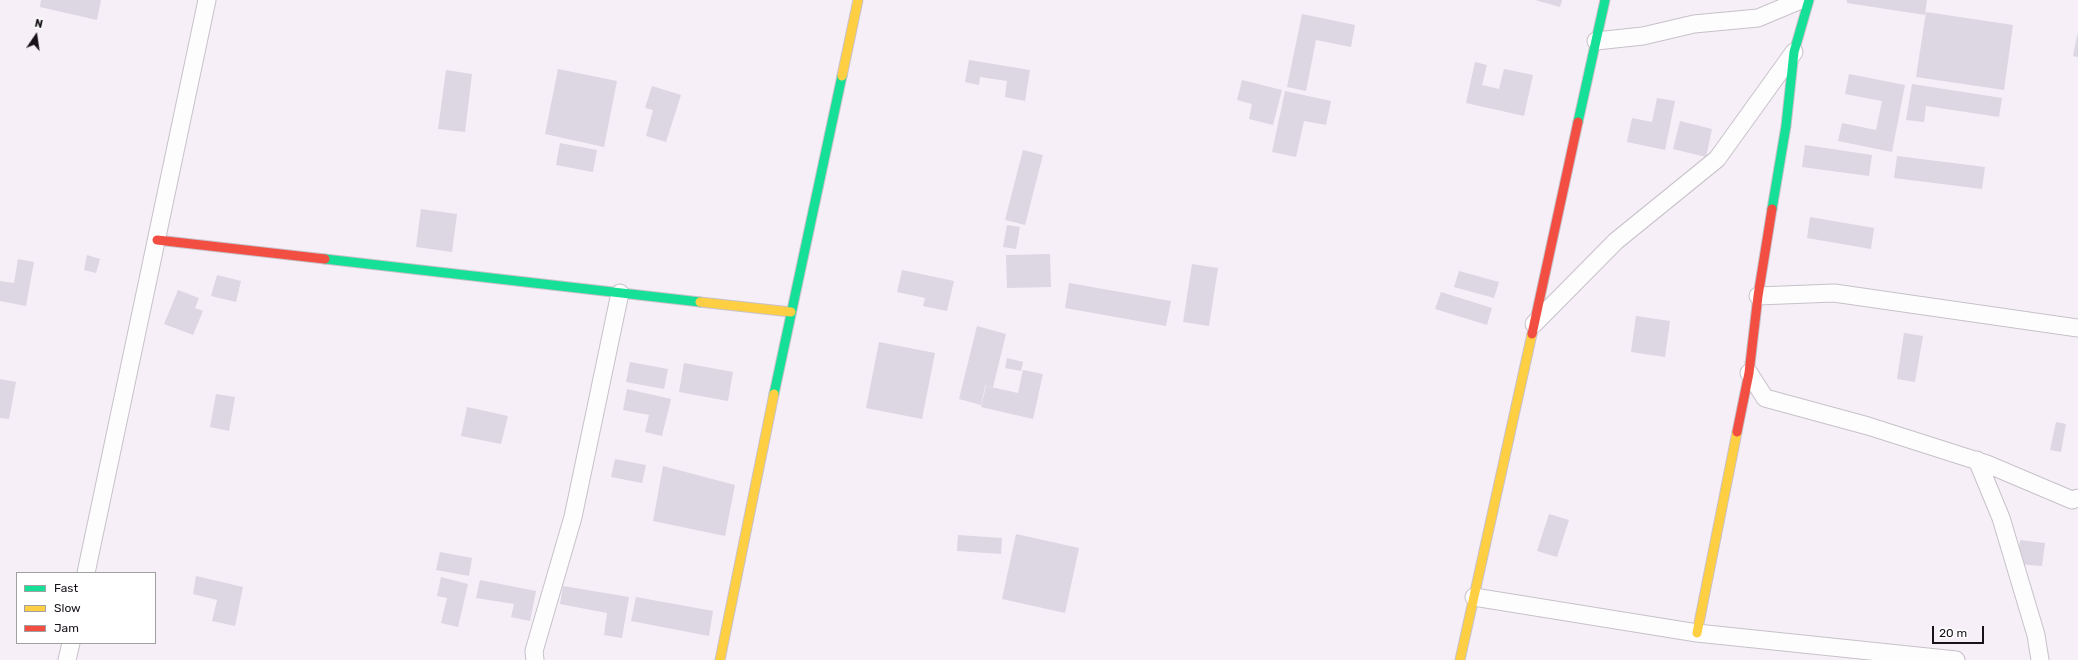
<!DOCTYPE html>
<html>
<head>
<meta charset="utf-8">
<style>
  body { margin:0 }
  #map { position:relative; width:2078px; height:660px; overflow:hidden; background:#f6eff8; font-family:Rubik,sans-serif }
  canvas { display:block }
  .legend { position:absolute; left:16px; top:572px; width:140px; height:72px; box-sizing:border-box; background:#fff; border:1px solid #a2a0a3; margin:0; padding:5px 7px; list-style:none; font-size:12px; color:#171119 }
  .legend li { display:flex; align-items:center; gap:8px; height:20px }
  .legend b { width:20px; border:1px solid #a2a0a3 }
  .north { position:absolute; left:16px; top:16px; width:40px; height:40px; -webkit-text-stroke:3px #fff; paint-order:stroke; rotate:13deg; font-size:11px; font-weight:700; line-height:16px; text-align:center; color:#171119 }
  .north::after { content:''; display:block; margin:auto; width:14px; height:18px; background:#171119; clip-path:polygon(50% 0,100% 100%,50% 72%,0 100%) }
  .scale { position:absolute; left:1932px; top:626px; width:52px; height:18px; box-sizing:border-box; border:2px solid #171119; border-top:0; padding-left:5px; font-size:12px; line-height:14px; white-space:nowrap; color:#171119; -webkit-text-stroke:3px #fff; paint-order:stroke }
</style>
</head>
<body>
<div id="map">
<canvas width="2078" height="660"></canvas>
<ul class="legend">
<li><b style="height:5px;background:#16e098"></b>Fast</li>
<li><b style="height:5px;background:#ffcf43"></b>Slow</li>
<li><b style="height:5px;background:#f24e42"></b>Jam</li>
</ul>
<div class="north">N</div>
<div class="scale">20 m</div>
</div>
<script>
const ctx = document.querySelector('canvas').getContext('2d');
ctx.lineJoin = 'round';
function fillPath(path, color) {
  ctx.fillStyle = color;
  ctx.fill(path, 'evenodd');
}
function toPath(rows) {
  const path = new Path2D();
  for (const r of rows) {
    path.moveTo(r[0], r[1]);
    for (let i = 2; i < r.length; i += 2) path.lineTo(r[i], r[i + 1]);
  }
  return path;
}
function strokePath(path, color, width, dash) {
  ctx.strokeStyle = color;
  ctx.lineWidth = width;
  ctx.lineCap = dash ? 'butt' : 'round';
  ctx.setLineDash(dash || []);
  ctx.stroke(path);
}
const building = toPath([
  [41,0,101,0,97,20,40,7],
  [1535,0,1562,0,1560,7],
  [1847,0,1927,0,1925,15,1847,3],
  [1926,12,2013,25,2004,90,1916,77],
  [1302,14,1355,25,1351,47,1316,40,1306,91,1287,87],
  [2077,35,2078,35,2078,57,2073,56],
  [969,60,1030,70,1025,101,1005,97,1007,81,980,77,979,85,965,82],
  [1475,62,1487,65,1482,85,1499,89,1504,69,1533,75,1524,116,1466,103],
  [558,69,617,81,604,147,545,134],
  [446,70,472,74,465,132,438,129],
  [1849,74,1905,85,1892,152,1838,141,1842,123,1876,130,1882,101,1845,94],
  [1242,80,1282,90,1273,125,1249,119,1252,104,1237,100],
  [1912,84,2002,98,1999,117,1926,106,1924,122,1906,120],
  [652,86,681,95,666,142,646,136,653,110,645,108],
  [1285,91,1331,101,1326,125,1304,121,1296,157,1272,152],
  [1657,98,1675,101,1665,150,1627,142,1632,118,1652,122],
  [1680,121,1712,129,1706,157,1673,149],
  [560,143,597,150,593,172,556,165],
  [1805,145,1872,155,1869,176,1802,167],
  [1023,150,1043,155,1025,225,1005,220],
  [1897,156,1985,167,1982,189,1894,178],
  [421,209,457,214,452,252,416,247],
  [1810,217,1874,228,1871,249,1807,238],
  [1007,225,1020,227,1016,249,1003,247],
  [1050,254,1051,287,1007,288,1006,255],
  [87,255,100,259,96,273,84,270],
  [18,259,34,262,26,306,0,301,0,281,14,283],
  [1192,264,1218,268,1209,326,1183,322],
  [902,270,954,281,947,311,923,306,925,298,897,292],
  [1459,271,1499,282,1494,298,1454,287],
  [217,275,241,281,236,302,211,296],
  [1069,283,1171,301,1166,326,1065,308],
  [178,290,199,298,195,308,203,311,193,335,164,324],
  [1441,292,1492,308,1487,325,1435,309],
  [1636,316,1670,321,1665,357,1631,352],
  [977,326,1006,334,993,387,986,386,986,383,981,405,959,399],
  [1904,333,1923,336,1915,382,1897,379],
  [879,342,935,353,922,419,866,408],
  [1007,358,1023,362,1021,371,1005,368],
  [630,362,668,369,664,389,626,382],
  [684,363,733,372,728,401,679,392],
  [1023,370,1043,374,1033,419,981,407,986,386,1018,393],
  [0,379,16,382,9,419,0,418],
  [627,389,671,399,662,436,645,432,649,415,623,410],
  [216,394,235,397,229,431,210,427],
  [467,407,508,416,501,444,461,436],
  [2056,422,2066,424,2061,452,2050,450],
  [615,459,646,465,642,483,611,477],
  [663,466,735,485,725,536,653,521],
  [1549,514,1569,520,1557,557,1537,551],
  [1016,534,1079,548,1065,613,1002,599],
  [958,535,1002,538,1001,554,957,551],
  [2020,540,2045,543,2042,566,2017,564],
  [440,552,472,558,469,576,436,570],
  [196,576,243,587,235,626,212,621,217,600,193,594],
  [441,577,468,584,458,627,441,623,447,598,437,596],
  [480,580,536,591,530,621,511,617,514,604,476,598],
  [563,586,629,597,622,638,604,635,607,613,560,604],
  [636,597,713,611,709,636,631,621]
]);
const street = toPath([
  [1596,41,1643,36,1694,24,1758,18,1801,0],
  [1758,296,1834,293,2078,328],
  [1534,324,1616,241,1717,159,1794,52],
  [1749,373,1765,398,1868,426,1987,464,2072,500,2078,498],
  [1977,460,2001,518,2036,635,2040,660],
  [86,573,207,0],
  [1474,597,1697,633,1956,660],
  [67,660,71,643],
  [535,660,534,651,573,517,620,293]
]);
const fast = toPath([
  [1578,122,1605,0],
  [1772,209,1786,126,1794,52,1809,0],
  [325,259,700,302],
  [774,394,842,76]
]);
const slow = toPath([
  [842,76,858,0],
  [700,302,791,312],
  [1697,633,1737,432],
  [720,660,774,394],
  [1460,660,1532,334]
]);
const jam = toPath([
  [157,240,325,259],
  [1532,334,1578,122],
  [1737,432,1749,373,1758,296,1772,209]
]);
fillPath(building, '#dcd7e3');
strokePath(street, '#c7c1c9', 19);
strokePath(fast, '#c7c1c9', 11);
strokePath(slow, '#c7c1c9', 11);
strokePath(jam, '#c7c1c9', 11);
strokePath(street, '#fefdfe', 17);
strokePath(fast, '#16e098', 9);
strokePath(slow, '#ffcf43', 9);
strokePath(jam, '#f24e42', 9);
</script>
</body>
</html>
